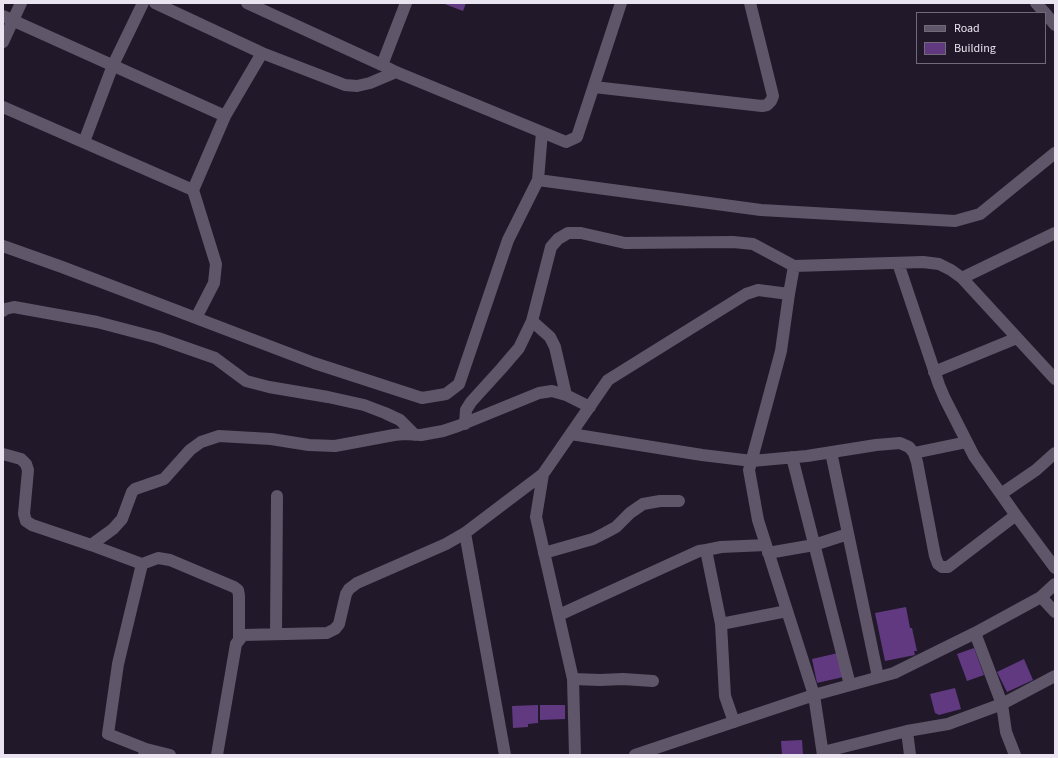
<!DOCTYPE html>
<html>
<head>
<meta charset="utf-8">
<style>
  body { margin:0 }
  #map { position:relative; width:1058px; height:758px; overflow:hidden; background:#211929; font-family:"Source Sans 3",sans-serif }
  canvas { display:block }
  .frame { position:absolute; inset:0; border:4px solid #eae4f0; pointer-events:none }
  .legend { position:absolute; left:916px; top:12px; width:130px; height:52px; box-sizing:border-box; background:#211929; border:1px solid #716a79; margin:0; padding:5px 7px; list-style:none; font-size:12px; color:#eae4f0 }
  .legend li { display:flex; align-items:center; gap:8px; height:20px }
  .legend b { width:20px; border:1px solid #716a79 }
</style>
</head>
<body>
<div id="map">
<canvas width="1058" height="758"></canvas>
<div class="frame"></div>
<ul class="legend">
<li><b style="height:5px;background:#5f5669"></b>Road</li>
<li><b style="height:11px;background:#603981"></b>Building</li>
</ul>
</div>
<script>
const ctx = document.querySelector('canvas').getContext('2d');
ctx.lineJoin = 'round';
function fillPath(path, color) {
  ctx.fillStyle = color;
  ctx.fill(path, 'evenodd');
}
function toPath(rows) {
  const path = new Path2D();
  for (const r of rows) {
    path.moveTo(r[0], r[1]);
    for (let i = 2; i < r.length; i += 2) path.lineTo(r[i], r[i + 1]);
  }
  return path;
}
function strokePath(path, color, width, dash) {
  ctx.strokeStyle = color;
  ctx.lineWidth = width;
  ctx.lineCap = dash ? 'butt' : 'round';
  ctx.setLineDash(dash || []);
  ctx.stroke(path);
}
const building = toPath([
  [442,3,466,3,463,11],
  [906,607,910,628,912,628,917,651,914,651,915,655,885,661,875,613],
  [974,648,984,675,967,681,957,654],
  [838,653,843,677,817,683,812,659],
  [1024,659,1033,680,1007,692,997,672],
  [955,688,961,709,939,715,935,713,930,694],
  [538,705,538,723,528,724,528,727,513,728,512,706],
  [540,705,565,705,565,719,540,720],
  [802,740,803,755,782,755,781,741]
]);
const street = toPath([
  [247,3,382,65,406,3],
  [1036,3,1045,13],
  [1045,13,1055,25],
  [3,16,225,116],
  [3,42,21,3],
  [262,53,345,85,357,86,370,83,396,72],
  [382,65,396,72,566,142,577,137,621,3],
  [594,87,762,106,767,105,771,101,773,96,750,3],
  [3,107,193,190,225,116,262,53,155,3],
  [84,142,113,65,143,3],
  [538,180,542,132],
  [193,190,216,264,214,283,196,318],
  [3,246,62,267,314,363,422,398,446,394,459,384,508,240,538,180,761,210,955,221,980,214,1055,153],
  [794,266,789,294,781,351,749,470,758,520,814,695,894,673,975,633,1041,597,1055,584],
  [962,278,1055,233],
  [3,311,5,309,14,307,97,322,158,338,215,358,246,381,269,387,328,397,364,405,385,413,400,420,415,435],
  [532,321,550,337,555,347,566,395],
  [934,372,1017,338],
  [465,424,466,410,471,402,501,369,519,348,532,321,551,247,558,239,568,233,581,233,625,243,733,242,753,244,794,266,923,262,939,264,951,270,962,278,1055,379],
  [571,434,702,455,752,461,807,456,876,445,900,443,909,447,914,453,917,462,935,556,938,564,942,567,948,567,1012,518,1015,514,974,456,945,399,939,385,898,263],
  [831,452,878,677],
  [914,453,967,442],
  [3,454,21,459,26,464,28,470,24,514,26,521,32,525,91,545,142,564,118,664,108,734,146,749,144,755],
  [792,457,850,685],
  [1001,494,1036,470,1055,453],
  [1015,514,1055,568],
  [465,533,505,755],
  [91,545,113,529,122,519,132,492,135,489,164,479,190,450,201,442,219,436,271,439,309,445,335,446,394,435,404,434,421,435,443,431,458,426,539,393,552,391,566,395,590,407],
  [544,553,593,539,605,533,616,527,630,513,643,504,660,501,679,501],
  [768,553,814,545,848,534],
  [142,564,158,558,170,560,234,587,238,590,239,596,239,639],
  [1041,597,1055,612],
  [559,615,699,551,706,550],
  [721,624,787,611],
  [975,633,1002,704,1055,676],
  [276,634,277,496],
  [573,679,600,680,623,679,653,681],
  [734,722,725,696,721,624,706,550,721,547,766,545],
  [146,749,170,755],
  [823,752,907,731],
  [217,755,236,644,243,635,327,633,335,629,339,624,346,594,349,589,357,583,446,544,465,533,543,474],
  [575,755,573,679,536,517,543,474,608,380,746,294,758,290,789,294],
  [635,755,814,695,823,755],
  [910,755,907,731,948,724,1002,704,1006,732,1015,755]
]);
fillPath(building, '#603981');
strokePath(street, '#5f5669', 12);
</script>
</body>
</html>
